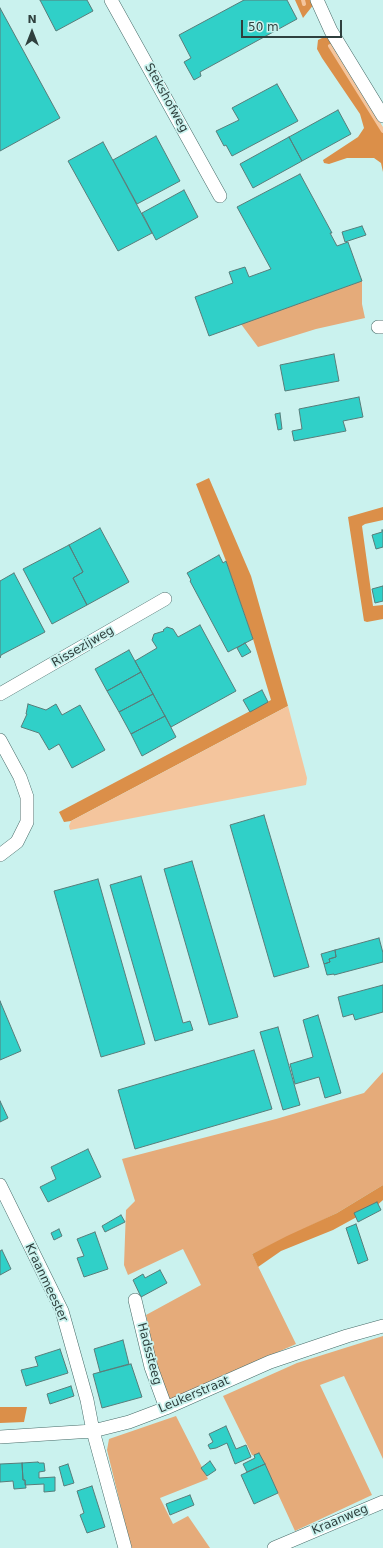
<!DOCTYPE html>
<html>
<head>
<meta charset="utf-8">
<style>
  body { margin:0 }
  #map { position:relative; width:383px; height:1548px; overflow:hidden; background:#caf2ee; font-family:"DejaVu Sans",sans-serif }
  canvas { display:block }
  .north { position:absolute; left:12px; top:12px; width:40px; height:40px; -webkit-text-stroke:3px #caf2ee; paint-order:stroke; rotate:0deg; font-size:11px; font-weight:700; line-height:16px; text-align:center; color:#2f403e }
  .north::after { content:''; display:block; margin:auto; width:14px; height:18px; background:#2f403e; clip-path:polygon(50% 0,100% 100%,50% 72%,0 100%) }
  .scale { position:absolute; left:241px; top:20px; width:101px; height:18px; box-sizing:border-box; border:2px solid #2f403e; border-top:0; padding-left:5px; font-size:12px; line-height:14px; white-space:nowrap; color:#2f403e; -webkit-text-stroke:3px #caf2ee; paint-order:stroke }
</style>
</head>
<body>
<div id="map">
<canvas width="383" height="1548"></canvas>
<div class="north">N</div>
<div class="scale">50 m</div>
</div>
<script>
const ctx = document.querySelector('canvas').getContext('2d');
ctx.lineJoin = 'round';
function fillPath(path, color) {
  ctx.fillStyle = color;
  ctx.fill(path, 'evenodd');
}
function toPath(rows) {
  const path = new Path2D();
  for (const r of rows) {
    path.moveTo(r[0], r[1]);
    for (let i = 2; i < r.length; i += 2) path.lineTo(r[i], r[i + 1]);
  }
  return path;
}
function strokePath(path, color, width, dash) {
  ctx.strokeStyle = color;
  ctx.lineWidth = width;
  ctx.lineCap = dash ? 'butt' : 'round';
  ctx.setLineDash(dash || []);
  ctx.stroke(path);
}
function label(font, color, halo, rows, align = 'center') {
  ctx.font = font + ' "DejaVu Sans",sans-serif';
  ctx.lineWidth = 3.5;
  ctx.setLineDash([]);
  ctx.textBaseline = 'middle';
  ctx.strokeStyle = halo;
  ctx.fillStyle = color;
  for (const [text, x, y, turn = 0] of rows) {
    ctx.save();
    ctx.translate(x, y);
    ctx.rotate((+turn || 0) * Math.PI / 180);
    ctx.textAlign = isNaN(turn) ? turn : align;
    if (halo) ctx.strokeText(text, 0, 0);
    ctx.fillText(text, 0, 0);
    ctx.restore();
  }
}
const green = toPath([
  [362,281,362,304,365,318,316,329,258,347,241,324],
  [383,1072,383,1185,337,1213,252,1254,296,1344,168,1401,158,1373,146,1315,201,1285,183,1249,128,1275,124,1265,126,1210,135,1201,122,1159,276,1119,364,1093],
  [383,1336,383,1459,344,1376,320,1385,372,1495,295,1531,261,1457,252,1455,223,1396,297,1363],
  [176,1416,208,1479,160,1498,173,1524,188,1516,210,1548,131,1548,107,1450,109,1439]
]);
const forest = toPath([
  [295,0,313,0,314,4,303,18],
  [326,36,339,50,383,128,383,172,381,163,374,158,347,158,329,164,324,163,323,160,358,137,364,128,360,114,322,58,317,49,318,40],
  [209,478,251,576,288,706,71,821,64,822,59,812,271,700,253,639,226,561,196,484],
  [383,507,383,520,365,524,362,526,373,606,383,605,383,619,367,622,364,621,348,517],
  [383,1185,383,1200,375,1207,333,1230,281,1251,258,1267,252,1254,287,1236,337,1213],
  [0,1407,27,1407,24,1422,0,1423]
]);
const water = toPath([
  [288,706,307,778,306,785,70,830,69,826,71,821]
]);
const stream = toPath([
  [303,0,304,4],
  [330,46,383,131]
]);
const building = toPath([
  [40,0,87,0,93,11,56,31,40,0],
  [244,0,287,0,297,19,200,72,201,76,194,80,184,62,191,58,179,35,244,0],
  [0,8,60,118,0,151,0,8],
  [277,84,298,121,232,156,226,145,224,146,216,131,239,120,232,108,277,84],
  [338,110,351,134,302,161,289,137,338,110],
  [156,136,180,181,137,204,113,160,156,136],
  [289,137,302,161,253,188,240,164,289,137],
  [103,142,152,233,118,251,68,161,103,142],
  [300,174,332,233,330,233,337,246,348,242,362,281,209,336,195,297,233,283,229,272,245,267,249,277,271,269,237,207,300,174],
  [184,190,198,217,156,240,142,213,184,190],
  [362,226,366,235,345,242,342,232,362,226],
  [334,354,339,381,285,391,280,365,334,354],
  [359,397,363,417,343,421,346,431,294,441,292,431,302,429,299,409,359,397],
  [280,413,282,429,278,430,275,414,280,413],
  [100,528,129,582,87,605,73,578,83,572,69,545,100,528],
  [382,530,383,530,383,547,376,549,372,535,382,532,382,530],
  [69,545,83,572,73,578,87,605,52,624,23,569,69,545],
  [219,555,223,563,226,561,253,639,228,652,190,581,191,580,187,573,219,555],
  [14,573,45,632,1,655,0,658,0,581,14,573],
  [383,586,383,601,375,603,372,589,383,586],
  [200,625,236,691,171,727,135,661,157,648,152,640,154,634,164,631,163,630,167,627,173,629,178,637,200,625],
  [245,643,251,652,242,657,237,648,245,643],
  [129,650,141,672,107,691,95,669,129,650],
  [141,672,153,694,119,712,107,691,141,672],
  [262,690,268,702,250,712,243,700,262,690],
  [153,694,165,716,131,734,119,712,153,694],
  [28,704,46,710,56,704,62,715,80,705,105,750,72,768,59,744,49,750,39,733,21,727,27,714,26,714,28,704],
  [165,716,176,737,142,756,131,734,165,716],
  [264,815,309,967,274,977,230,825,264,815],
  [192,861,238,1017,209,1025,164,869,192,861],
  [141,876,183,1023,190,1021,193,1030,155,1041,110,885,141,876],
  [98,879,145,1044,101,1057,54,891,98,879],
  [379,938,383,953,383,962,334,975,334,974,327,975,324,964,330,962,329,959,336,957,335,950,379,938],
  [335,950,336,957,329,959,330,962,324,964,321,954,335,950],
  [383,985,383,1012,355,1020,353,1014,343,1017,338,997,383,985],
  [0,1001,21,1051,0,1060,0,1001],
  [318,1015,341,1093,325,1098,319,1077,295,1084,290,1064,313,1057,303,1020,318,1015],
  [278,1027,300,1105,283,1110,260,1032,278,1027],
  [254,1050,272,1109,135,1149,118,1090,254,1050],
  [0,1101,8,1118,0,1122,0,1101],
  [88,1149,101,1177,48,1202,40,1187,56,1179,51,1167,88,1149],
  [377,1202,381,1210,358,1222,354,1213,377,1202],
  [121,1215,125,1222,105,1232,102,1226,121,1215],
  [356,1224,368,1260,358,1264,346,1228,356,1224],
  [59,1229,62,1236,54,1240,51,1233,59,1229],
  [95,1232,108,1269,84,1277,77,1258,84,1256,77,1239,95,1232],
  [2,1250,11,1269,0,1275,0,1251,2,1250],
  [160,1270,167,1283,141,1297,133,1280,143,1274,145,1278,160,1270],
  [123,1340,129,1364,100,1372,94,1349,123,1340],
  [60,1349,68,1373,26,1386,21,1370,38,1366,35,1357,60,1349],
  [131,1364,142,1397,102,1408,93,1374,131,1364],
  [71,1386,74,1396,50,1404,47,1394,71,1386],
  [226,1426,236,1449,246,1445,251,1457,235,1464,227,1443,216,1448,210,1449,208,1445,213,1442,209,1434,226,1426],
  [259,1453,265,1464,247,1472,243,1464,255,1458,254,1455,259,1453],
  [210,1461,216,1470,207,1476,201,1468,210,1461],
  [38,1462,39,1463,44,1463,45,1471,39,1472,39,1478,55,1477,55,1491,44,1492,44,1484,25,1485,25,1480,23,1480,22,1463,38,1462],
  [22,1463,23,1480,25,1480,26,1488,14,1489,13,1481,0,1482,0,1464,22,1463],
  [68,1464,74,1483,64,1486,59,1467,68,1464],
  [265,1464,278,1493,254,1504,241,1475,265,1464],
  [92,1486,105,1527,87,1533,80,1515,84,1513,77,1491,92,1486],
  [190,1495,194,1505,170,1515,166,1504,190,1495]
]);
const street = toPath([
  [111,0,220,196],
  [317,0,331,31,383,116],
  [378,327,383,327],
  [0,694,165,599],
  [0,740,20,777,27,797,27,822,17,842,0,855],
  [0,1185,62,1311,87,1400,93,1431,125,1548],
  [135,1300,151,1367,166,1408],
  [0,1437,93,1431,129,1422,166,1408,270,1362,347,1336,383,1326],
  [274,1548,383,1502]
]);
const streetNames = [
  ["Stekshofweg",166,98,61],
  ["Rissezijweg",83,647,-30],
  ["Kraanmeester",46,1283,65],
  ["Hadssteeg",149,1354,75],
  ["Leukerstraat",194,1395,-23],
  ["Kraanweg",340,1520,-23]
];
fillPath(green, '#e5ab7a');
fillPath(forest, '#db8f49');
fillPath(water, '#f4c59d');
strokePath(stream, '#f4c59d', 4);
fillPath(building, '#30d0c8');
strokePath(building, '#587d7a', 1);
strokePath(street, '#476b68', 14);
strokePath(street, '#fff', 13);
label('12px', '#2f403e', '#caf2ee', streetNames);
</script>
</body>
</html>
